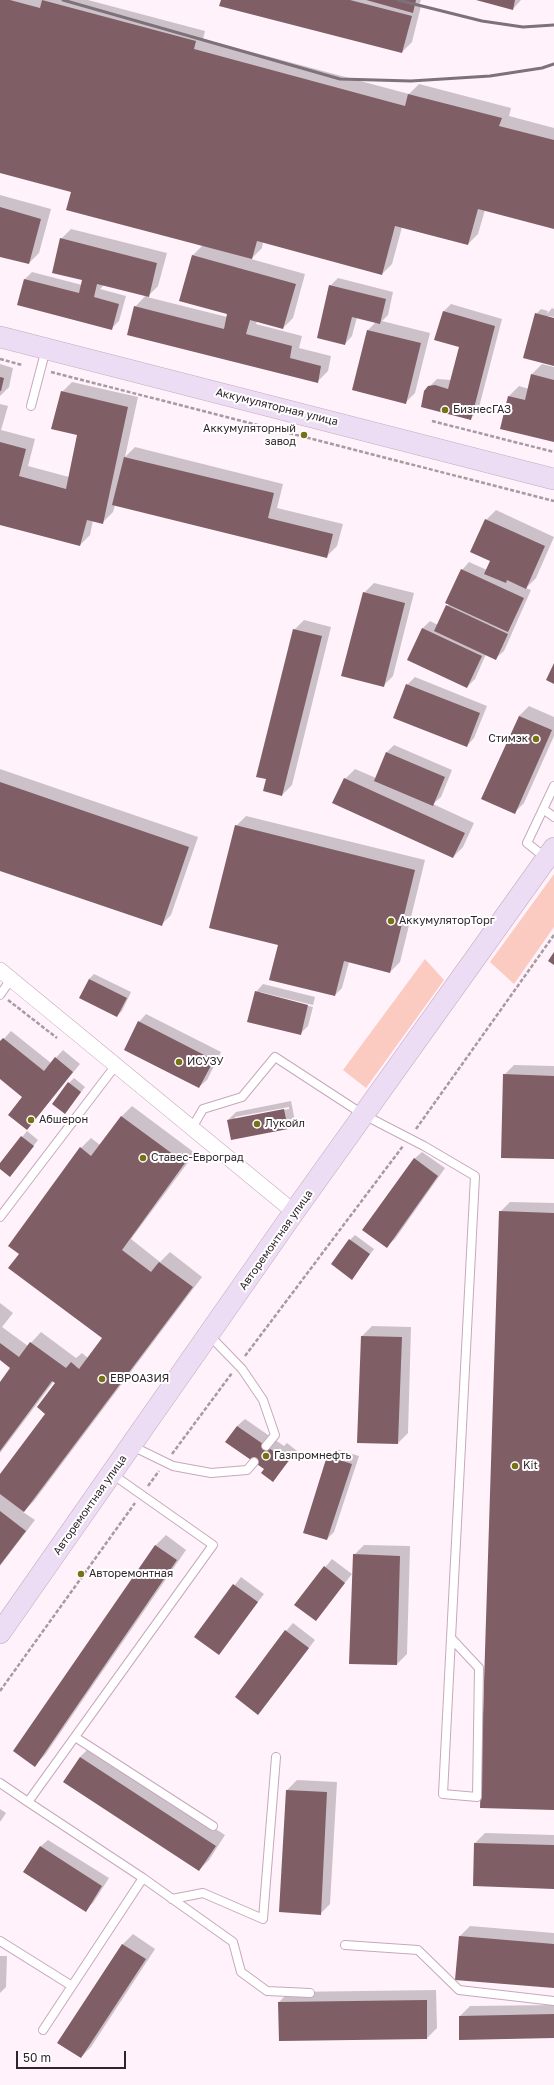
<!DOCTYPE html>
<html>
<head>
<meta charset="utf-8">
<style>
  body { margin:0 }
  #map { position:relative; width:554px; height:2085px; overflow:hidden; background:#fff2fa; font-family:"Golos Text",sans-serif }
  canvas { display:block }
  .scale { position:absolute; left:16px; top:2051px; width:110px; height:18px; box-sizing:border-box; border:2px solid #30242c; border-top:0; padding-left:5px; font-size:12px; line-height:14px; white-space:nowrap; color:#30242c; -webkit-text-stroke:3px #fff; paint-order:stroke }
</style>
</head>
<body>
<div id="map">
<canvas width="554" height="2085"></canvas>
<div class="scale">50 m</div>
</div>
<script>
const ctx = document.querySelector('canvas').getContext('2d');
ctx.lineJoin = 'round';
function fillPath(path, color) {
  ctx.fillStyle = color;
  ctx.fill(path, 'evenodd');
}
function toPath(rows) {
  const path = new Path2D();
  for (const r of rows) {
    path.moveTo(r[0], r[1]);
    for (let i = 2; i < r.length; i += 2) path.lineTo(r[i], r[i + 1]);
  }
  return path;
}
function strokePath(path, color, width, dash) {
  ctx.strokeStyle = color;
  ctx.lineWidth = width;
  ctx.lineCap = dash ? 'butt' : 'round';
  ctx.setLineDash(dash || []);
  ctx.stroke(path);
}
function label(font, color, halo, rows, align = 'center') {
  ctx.font = font + ' "Golos Text",sans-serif';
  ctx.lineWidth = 4;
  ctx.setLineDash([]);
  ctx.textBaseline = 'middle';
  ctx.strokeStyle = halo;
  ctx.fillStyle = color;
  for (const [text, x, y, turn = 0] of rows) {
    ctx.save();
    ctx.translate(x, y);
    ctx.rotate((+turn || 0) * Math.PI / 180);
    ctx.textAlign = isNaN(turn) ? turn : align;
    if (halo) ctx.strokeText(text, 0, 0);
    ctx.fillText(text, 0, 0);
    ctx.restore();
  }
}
const green = toPath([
  [554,874,554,927,514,984,490,962],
  [425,959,444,980,366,1088,343,1070]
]);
const shadow = toPath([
  [0,0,88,0,205,31,203,39,409,94,419,84,511,108,509,116,554,128,554,228,485,210,478,234,468,244,402,227,392,264,382,274,263,242,262,248,251,259,305,274,293,318,283,328,257,321,256,324,302,336,299,348,331,356,328,371,318,381,135,307,146,295,104,285,100,289,126,296,119,321,111,329,18,304,25,279,32,272,82,285,84,280,61,239,71,229,167,253,158,286,147,297,227,317,228,313,192,256,203,245,72,191,0,172],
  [222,0,421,0,419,5,421,6,412,42,402,52],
  [478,0,521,0,513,9],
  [0,195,51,209,39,253,29,263,0,256],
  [338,278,393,292,388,315,382,321,430,333,415,393,405,403,353,390,368,330,376,322,357,317,352,336,345,344,330,286],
  [451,304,502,319,478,411,470,419,429,387,437,379,451,380,460,346,436,339,444,311],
  [552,308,554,309,554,317,548,316,548,318,554,319,554,364,536,314,541,309,548,311,547,314],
  [0,364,13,368,9,387,0,396],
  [542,364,554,367,554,441,509,396,519,386,529,389,532,374],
  [72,382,138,397,125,457,135,447,283,484,277,508,343,524,337,546,327,556,115,505,113,512,103,522,93,520,90,535,80,545,0,524,0,404,8,406,1,430,35,439,28,466,69,477,78,434,62,392],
  [496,510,554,537,536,578,526,588,531,590,504,651,496,658,486,654,475,679,467,687,422,629,430,621,438,625,449,604,462,570,469,562,487,570,491,560,486,520],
  [374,583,414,593,393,676,383,686,364,593],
  [304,620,331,627,292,785,282,795,294,630],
  [415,677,487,706,474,738,467,746,407,685],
  [529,706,554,717,554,736,524,803,514,813,519,716],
  [394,745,452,770,441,797,433,804,474,823,463,847,453,857,345,779,355,769,376,778,386,753],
  [0,769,198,837,171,915,161,925,0,870],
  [246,816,425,860,400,962,390,972,349,962,342,988,335,995,279,946,236,826],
  [94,974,131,992,122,1011,117,1016,89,979],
  [263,984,315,997,313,1005,260,992,260,994,313,1007,308,1026,300,1034,256,992],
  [146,1014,221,1052,207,1080,199,1087,139,1022],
  [11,1031,51,1063,63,1050,80,1064,27,1129,24,1097,0,1078,0,1043],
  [514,1065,554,1066,554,1158,504,1075],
  [74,1078,85,1087,65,1113,69,1083],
  [291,1101,295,1121,287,1128,228,1120,236,1112],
  [289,1107,289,1109,235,1119,235,1117],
  [132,1106,195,1153,131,1239,160,1262,170,1252,202,1277,34,1501,23,1512,35,1520,0,1566,0,1475,47,1413,57,1383,54,1381,0,1453,0,1384,12,1368,0,1359,0,1303,13,1313,2,1327,28,1346,41,1332,76,1358,82,1353,88,1358,103,1338,81,1148,91,1138,100,1145,122,1116],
  [27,1131,38,1140,15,1170,0,1168,0,1165],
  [422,1152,445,1168,395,1239,387,1246,414,1159],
  [510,1202,554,1203,554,1809,500,1212],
  [355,1235,374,1249,352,1278,350,1240],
  [372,1326,411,1327,408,1433,398,1443,358,1442,362,1336],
  [245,1419,284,1446,287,1443,297,1451,272,1481,237,1426],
  [336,1449,359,1456,334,1532,327,1539,328,1457],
  [166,1535,186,1550,45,1755,35,1765,14,1751,156,1545],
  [364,1545,410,1546,407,1654,397,1664,354,1555],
  [332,1559,352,1574,315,1620,295,1604],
  [241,1577,264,1594,219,1653,196,1636],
  [293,1623,315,1640,258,1713,286,1631],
  [90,1747,225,1835,209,1860,199,1870,80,1757],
  [297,1780,337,1782,330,1904,320,1914,287,1790],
  [0,1809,6,1813,0,1822],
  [485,1833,554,1835,554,1888,475,1843],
  [48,1840,109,1878,93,1903,85,1910,40,1847],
  [470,1926,554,1933,554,1987,456,1979,460,1936],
  [133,1934,155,1949,91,2047,81,2057,59,2043,123,1944],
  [0,1956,7,1956,6,1987,0,1993],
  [436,1990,437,2028,427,2038,279,2002,289,1992],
  [554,2005,554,2037,460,2016,470,2006]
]);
const building = toPath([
  [0,0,10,0,40,8,42,0,196,41,194,49,405,106,408,94,502,118,499,126,554,140,554,229,478,209,468,245,395,226,382,275,257,241,252,259,66,210,71,192,0,173],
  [221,0,350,0,412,16,402,53,219,6],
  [366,0,416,0,413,13],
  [476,0,515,0,513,10],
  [0,207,41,219,29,264,0,257],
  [60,238,157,263,149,297,97,284,94,297,119,304,112,330,17,305,24,279,79,293,82,280,52,273],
  [192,255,296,284,283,329,250,320,246,334,292,346,290,358,321,366,318,383,127,335,134,306,224,329,227,314,179,301],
  [329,285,386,299,380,324,352,317,345,345,317,338],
  [443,311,495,326,471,420,421,407,424,391,428,386,435,385,448,389,459,347,434,340],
  [535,313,554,318,554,366,523,358],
  [367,330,421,343,406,404,352,390],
  [531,374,554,380,554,442,500,429,508,396,525,400],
  [0,377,4,378,1,391,0,391],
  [61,391,128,407,103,524,87,520,80,546,0,525,0,442,26,449,19,476,66,489,77,435,51,429],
  [124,457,274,493,268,518,333,534,327,558,112,505],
  [485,519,545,546,526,589,507,580,506,583,484,574,490,561,470,552],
  [461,569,524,598,508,632,445,603],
  [363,592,405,603,384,687,341,676],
  [446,605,508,634,496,660,434,631],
  [422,628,482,656,467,688,407,660],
  [293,629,322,636,282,796,263,791,266,779,256,777],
  [554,663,554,684,546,680],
  [406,684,480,713,467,747,393,718],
  [519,716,552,730,515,814,481,799],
  [386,752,445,777,433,806,374,781],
  [344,778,465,833,453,858,332,803],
  [0,782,189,847,162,926,0,871],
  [235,825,415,870,390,973,344,961,335,996,269,980,278,945,209,928],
  [554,952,554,965,548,961],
  [89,979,127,998,117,1017,79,998],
  [255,991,308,1005,301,1035,247,1022],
  [138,1021,214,1060,199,1088,124,1050],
  [3,1038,44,1071,55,1057,73,1072,27,1130,8,1115,22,1097,0,1079,0,1041],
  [503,1074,554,1076,554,1159,501,1158],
  [68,1082,81,1092,65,1114,52,1104],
  [284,1109,288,1129,231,1140,227,1120],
  [121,1116,185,1163,122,1250,151,1272,159,1262,193,1287,24,1512,0,1494,0,1474,45,1414,37,1407,55,1383,52,1381,0,1451,0,1382,10,1368,0,1360,0,1343,19,1357,30,1342,66,1368,71,1362,79,1369,102,1338,8,1268,19,1254,8,1246,80,1147,91,1156],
  [21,1136,34,1146,10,1177,0,1169,0,1163],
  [414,1158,438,1176,387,1248,362,1230],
  [499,1211,554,1213,554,1810,480,1808],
  [349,1239,370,1254,352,1280,331,1264],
  [361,1336,402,1337,398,1444,357,1443],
  [237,1426,276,1453,278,1450,290,1459,273,1482,261,1473,264,1469,225,1442],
  [327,1456,352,1464,327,1540,303,1533],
  [0,1511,26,1531,0,1565],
  [155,1545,177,1560,35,1767,13,1751],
  [353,1554,400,1556,397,1665,349,1664],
  [324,1566,345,1583,316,1621,294,1605],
  [233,1584,258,1602,219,1655,194,1637],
  [285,1630,309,1648,258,1715,235,1697],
  [80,1757,216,1846,199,1871,63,1782],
  [286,1790,327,1792,321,1915,279,1912],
  [474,1843,554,1845,554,1889,473,1886],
  [40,1846,102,1886,86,1912,23,1872],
  [459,1936,554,1944,554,1988,455,1980],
  [122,1944,146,1959,81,2058,57,2043],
  [427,2000,427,2039,279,2041,278,2002],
  [554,2014,554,2038,459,2040,459,2016]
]);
const path = toPath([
  [0,359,22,365],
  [51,372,554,501],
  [432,421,554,452],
  [8,1000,57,1038],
  [416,1129,554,935],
  [245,1356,403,1146],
  [172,1454,232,1373],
  [148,1486,159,1471],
  [0,1691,135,1503]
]);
const lane = toPath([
  [31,406,46,349],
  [543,809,554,817],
  [546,858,527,843,554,786],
  [0,995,11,979],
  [192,1128,203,1109,242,1097,275,1057,364,1115,424,1146,475,1176,451,1638,443,1794,477,1797,479,1668,451,1638],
  [0,1217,116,1065],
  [209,1335,242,1369,263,1400,275,1435,266,1446],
  [132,1446,173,1466,211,1473,247,1470,254,1462],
  [75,1737,213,1826],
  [0,1783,28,1802,213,1545,112,1474],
  [28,1802,143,1878,233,1942,241,1972,267,1991,310,1993],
  [172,1899,203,1893,263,1919,276,1757],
  [0,1941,72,1986],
  [345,1945,418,1950,459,1990,554,2001],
  [43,2030,143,1878]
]);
const street = toPath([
  [0,970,294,1212]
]);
const secondary = toPath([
  [0,337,554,479],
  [0,1633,294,1212,554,848]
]);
const rail = toPath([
  [63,0,340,79,411,81,490,76,542,68,554,64],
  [398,0,482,21,523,27,554,25]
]);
const markers = [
  [445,410,4,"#767215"],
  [304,435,4,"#767215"],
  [536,739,4,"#767215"],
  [391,921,4,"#767215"],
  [179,1062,4,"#767215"],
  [31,1120,4,"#767215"],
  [257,1124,4,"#767215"],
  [143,1158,4,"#767215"],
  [102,1379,4,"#767215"],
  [266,1456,4,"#767215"],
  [515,1466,4,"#767215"],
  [81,1574,4,"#767215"]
];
const streetNames = [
  ["Аккумуляторная улица",277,407,14],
  ["Авторемонтная улица",276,1240,-55],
  ["Авторемонтная улица",90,1505,-55]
];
const poiNames = [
  ["БизнесГАЗ",453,410],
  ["Аккумуляторный",296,429,"right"],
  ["завод",296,442,"right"],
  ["Стимэк",528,739,"right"],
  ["АккумуляторТорг",399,921],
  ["ИСУЗУ",187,1062],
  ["Абшерон",39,1120],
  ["Лукойл",265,1124],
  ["Ставес-Евроград",151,1158],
  ["ЕВРОАЗИЯ",110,1379],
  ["Газпромнефть",274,1456],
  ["Kit",523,1466],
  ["Авторемонтная",89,1574]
];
fillPath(green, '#fbcbc2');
fillPath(shadow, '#0003');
fillPath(building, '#7f5e65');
strokePath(lane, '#c7a8bc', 10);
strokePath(street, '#c7a8bc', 16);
strokePath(secondary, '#c7a8bc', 22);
strokePath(path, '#a79aa2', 2.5, [4, 2]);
strokePath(lane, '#fff', 8);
strokePath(street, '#fff', 15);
strokePath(secondary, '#ecdcf4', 21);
strokePath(rail, '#7e7179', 3);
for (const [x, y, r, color] of markers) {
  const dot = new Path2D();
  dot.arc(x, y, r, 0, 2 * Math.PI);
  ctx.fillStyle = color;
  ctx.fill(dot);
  strokePath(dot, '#fff', 1.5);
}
label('11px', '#30242c', '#fff', streetNames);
label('11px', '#30242c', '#fff', poiNames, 'left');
</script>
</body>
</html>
